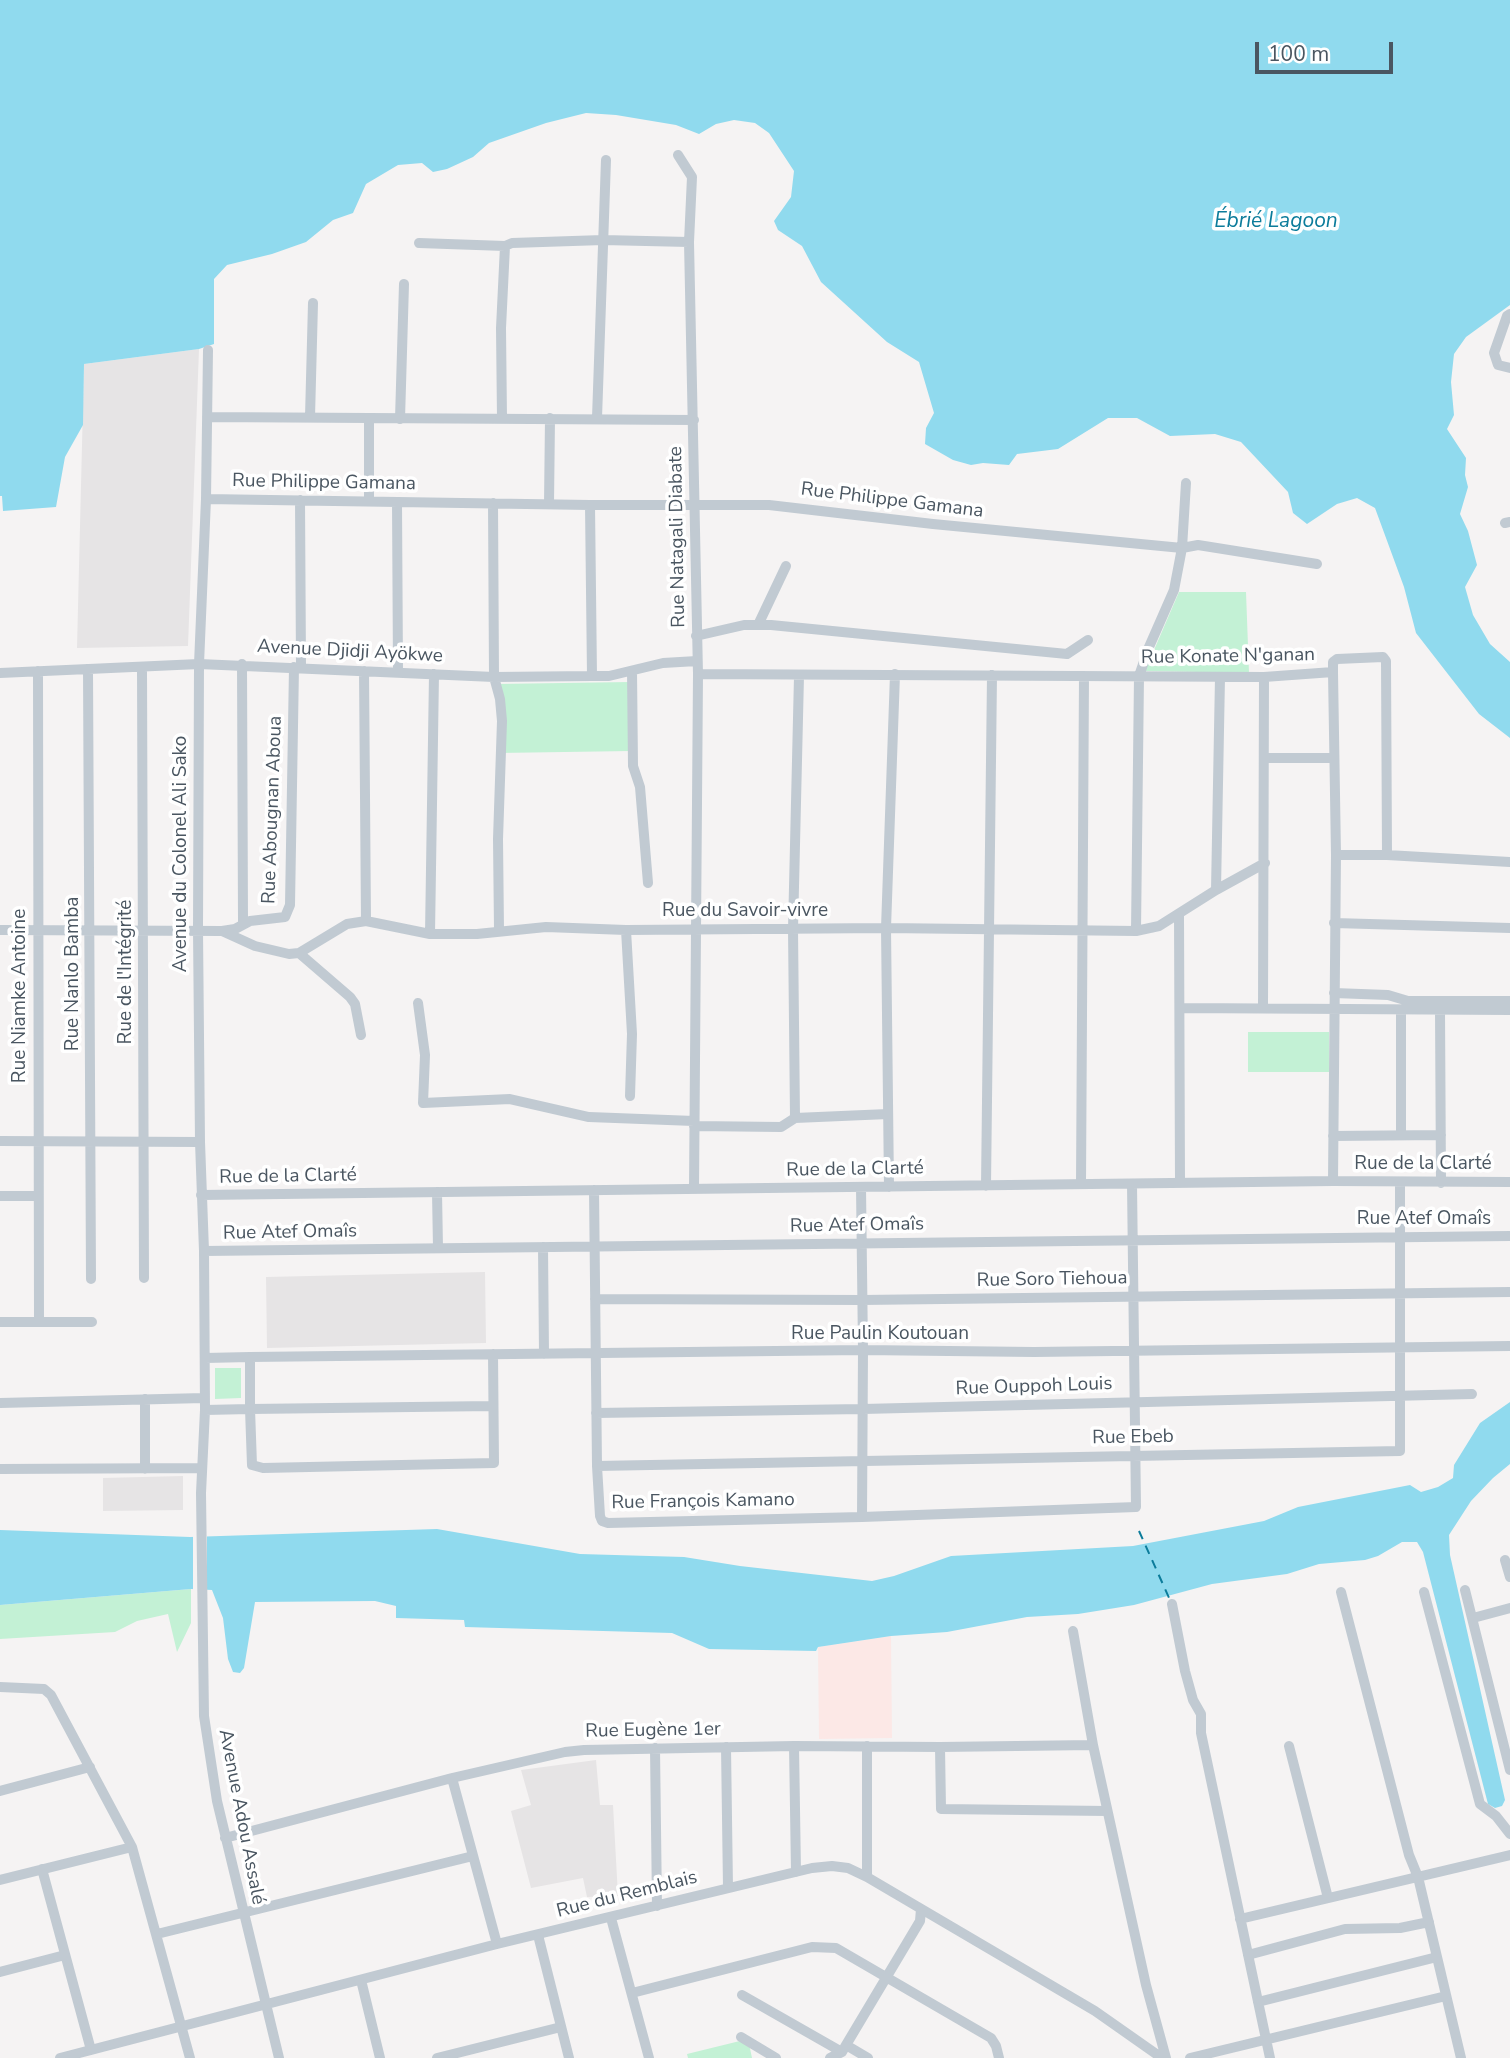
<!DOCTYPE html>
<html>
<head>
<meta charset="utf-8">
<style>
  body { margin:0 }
  #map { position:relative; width:1510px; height:2058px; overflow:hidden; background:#f5f3f3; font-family:"Nunito Sans",sans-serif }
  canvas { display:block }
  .scale { position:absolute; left:1255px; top:42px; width:138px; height:32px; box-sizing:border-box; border:4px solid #4a5661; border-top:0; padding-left:9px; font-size:21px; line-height:24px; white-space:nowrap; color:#4a5661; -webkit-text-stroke:5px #fff; paint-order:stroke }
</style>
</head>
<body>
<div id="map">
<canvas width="1510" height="2058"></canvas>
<div class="scale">100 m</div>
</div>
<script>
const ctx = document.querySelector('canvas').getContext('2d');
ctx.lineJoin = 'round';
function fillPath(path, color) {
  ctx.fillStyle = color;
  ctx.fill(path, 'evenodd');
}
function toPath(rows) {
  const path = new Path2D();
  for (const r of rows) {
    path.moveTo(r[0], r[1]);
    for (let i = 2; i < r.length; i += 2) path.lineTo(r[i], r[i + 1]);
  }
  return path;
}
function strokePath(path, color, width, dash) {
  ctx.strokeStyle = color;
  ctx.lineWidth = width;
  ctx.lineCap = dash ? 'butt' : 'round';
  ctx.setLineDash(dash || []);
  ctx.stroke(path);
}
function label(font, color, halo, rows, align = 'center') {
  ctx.font = font + ' "Nunito Sans",sans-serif';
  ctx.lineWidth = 7;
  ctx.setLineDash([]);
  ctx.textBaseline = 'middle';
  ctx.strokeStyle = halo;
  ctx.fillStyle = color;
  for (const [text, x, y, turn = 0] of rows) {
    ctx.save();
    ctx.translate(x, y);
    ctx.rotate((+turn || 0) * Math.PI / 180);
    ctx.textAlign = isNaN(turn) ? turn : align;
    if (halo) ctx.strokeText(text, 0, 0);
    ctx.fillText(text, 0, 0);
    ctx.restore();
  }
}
const education = toPath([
  [199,349,188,646,77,648,84,364],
  [485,1272,486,1343,267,1348,266,1277],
  [183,1476,183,1510,103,1511,103,1478],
  [596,1760,600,1805,613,1805,618,1896,587,1897,583,1878,531,1888,511,1811,531,1805,521,1770]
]);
const medical = toPath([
  [891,1636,892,1738,819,1739,818,1647]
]);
const green = toPath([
  [1179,592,1246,592,1249,673,1145,671],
  [630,682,631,751,498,753,497,684],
  [1248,1032,1329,1032,1329,1072,1248,1072],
  [215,1368,241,1368,241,1398,215,1399],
  [191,1589,191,1623,177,1652,168,1614,137,1621,115,1632,0,1639,0,1605],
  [748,2039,752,2058,688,2058,687,2054]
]);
const water = toPath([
  [0,0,1510,0,1510,305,1466,337,1454,354,1451,382,1454,415,1447,429,1466,458,1465,475,1468,487,1460,514,1468,531,1477,565,1465,587,1473,615,1490,644,1510,662,1510,738,1479,714,1416,633,1404,587,1375,508,1357,498,1337,504,1307,524,1293,513,1288,492,1241,442,1215,434,1170,436,1137,418,1108,418,1058,449,1017,454,1009,465,983,463,971,465,953,460,925,444,926,428,934,413,919,362,887,342,821,282,802,246,778,230,774,221,791,197,794,171,769,133,755,123,734,120,716,124,699,134,676,125,616,115,586,113,546,123,489,143,473,157,447,169,433,172,422,163,398,165,366,184,353,213,333,220,306,242,272,254,227,265,214,279,214,344,199,349,84,364,83,425,65,457,56,507,3,511,2,496,0,496],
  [1510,1402,1510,1464,1493,1478,1471,1501,1449,1535,1450,1555,1505,1800,1502,1806,1495,1808,1488,1804,1423,1552,1417,1542,1402,1542,1378,1556,1365,1560,1319,1564,1287,1574,1212,1584,1134,1605,1078,1614,1027,1617,947,1632,891,1636,818,1647,816,1651,709,1649,672,1633,465,1627,464,1620,396,1618,396,1606,375,1601,255,1602,244,1668,240,1673,233,1672,228,1659,223,1618,212,1590,191,1589,0,1605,0,1530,190,1537,437,1529,580,1554,684,1557,740,1566,872,1581,894,1576,951,1556,1133,1546,1264,1521,1298,1507,1410,1485,1421,1492,1438,1487,1453,1478,1454,1465,1480,1423]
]);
const pier = toPath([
  [193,1533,207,1533,207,1594,193,1593]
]);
const ferry = toPath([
  [1139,1531,1170,1600]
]);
const minor = toPath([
  [678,155,692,177,689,242],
  [419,243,505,246],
  [1510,314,1507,316,1494,353,1498,365,1510,368],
  [208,350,206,499,199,664,198,930,200,1142,204,1251,205,1410,201,1493,204,1716,217,1801,279,2058],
  [207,417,694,420],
  [310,417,313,303],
  [597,418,606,160],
  [400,419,404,284],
  [502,419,501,328,505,246,512,243,603,240,689,242,698,674,694,1189],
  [1186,483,1182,548,1198,545,1317,564],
  [206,499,590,505,769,505,933,524,1182,548,1174,590,1149,647,1139,676,1136,931],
  [300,500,301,667],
  [369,501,369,419],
  [397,502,398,672],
  [493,503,494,677,500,699,502,721,498,839,499,930],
  [549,504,550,418],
  [590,505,592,676],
  [1505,523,1510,522],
  [758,625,786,566],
  [696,636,744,625,771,625,1067,654,1088,640],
  [242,664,243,922],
  [142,667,144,1278],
  [88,669,91,1279],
  [38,671,39,1322],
  [364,671,366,921],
  [632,671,633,766,640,787,648,883],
  [1333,672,1333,662,1337,659,1383,657,1386,661,1387,855],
  [0,673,199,664,494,677,592,676,609,676,663,663,697,661],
  [698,674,1264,677,1333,672,1336,855,1333,1181],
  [1264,758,1334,758],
  [1336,855,1387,855,1510,862],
  [1216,890,1220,677],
  [1179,915,1180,1183],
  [1334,923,1510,928],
  [0,930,222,931,235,929,250,921,285,917,290,905,294,667],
  [626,930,632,1034,630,1096],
  [222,931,255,946,289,954,299,953,347,924,366,921,430,934,477,934,546,927,626,930,886,928,1136,931,1159,926,1216,890,1265,863],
  [430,934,434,674],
  [299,953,350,997,355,1004,361,1035],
  [1334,993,1388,995,1408,1001,1510,1001],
  [418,1003,425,1055,423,1103,510,1099,589,1117,694,1121],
  [1181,1008,1510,1010],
  [1263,1008,1264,677],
  [1401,1011,1401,1135],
  [1440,1011,1441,1183],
  [795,1118,793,929,799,676],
  [694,1126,781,1127,795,1118,888,1114],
  [1333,1136,1441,1135],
  [0,1141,200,1142],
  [1081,1184,1084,676],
  [986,1186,992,675],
  [861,1187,863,1350,862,1517],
  [889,1187,886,928,895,674],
  [594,1190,597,1466,600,1516,602,1521,608,1523,862,1517,1136,1507,1132,1184],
  [437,1192,438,1248],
  [201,1195,1333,1181,1510,1182],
  [0,1196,37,1196],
  [543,1247,544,1354],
  [204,1251,1510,1236],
  [595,1299,862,1300,1510,1292],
  [0,1322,92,1322],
  [250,1357,863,1350,1034,1352,1510,1346],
  [145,1399,145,1469],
  [0,1403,204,1398],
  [493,1406,250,1409,252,1465,263,1468,494,1463,493,1354],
  [205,1410,250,1409,250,1357,205,1358],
  [596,1413,863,1409,1472,1394],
  [597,1466,1400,1451,1400,1183],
  [0,1469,202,1468],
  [1505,1560,1510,1577],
  [1465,1590,1510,1770],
  [1341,1592,1409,1855,1418,1877,1461,2058],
  [1424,1592,1480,1804,1496,1816,1510,1834],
  [1172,1604,1185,1671,1193,1700,1201,1714,1201,1733,1270,2058],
  [1473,1618,1510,1608],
  [1073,1631,1093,1745,1146,1985,1166,2058],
  [0,1687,44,1689,51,1695,132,1847,190,2058],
  [794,1746,796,1872],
  [867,1746,867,1877],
  [1289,1746,1328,1898],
  [726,1747,728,1888],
  [940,1747,941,1809,1107,1811],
  [655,1748,657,1906],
  [452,1778,497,1944],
  [0,1791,90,1767],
  [225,1838,452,1778,565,1752,584,1750,794,1746,940,1747,1093,1745],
  [42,1869,91,2050],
  [0,1880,132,1847],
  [611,1918,649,2058],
  [1240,1919,1510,1855],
  [157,1934,473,1856],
  [538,1935,569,2058],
  [1248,1955,1345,1929,1400,1928,1429,1922],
  [0,1972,65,1955],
  [361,1980,380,2058],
  [632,1993,812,1947,836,1948,991,2038,996,2046,999,2058],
  [742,1995,842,2052],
  [1258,2002,1437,1957],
  [741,2037,776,2058],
  [846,2045,868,2058],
  [60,2058,497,1944,812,1868,832,1866,848,1868,867,1877,1095,2011,1162,2058],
  [437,2058,561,2027],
  [830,2058,842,2052,846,2045,920,1921,921,1909],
  [1190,2058,1446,1996]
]);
const streetNames = [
  ["Rue Philippe Gamana",324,483,1],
  ["Rue Philippe Gamana",892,501,7],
  ["Rue Natagali Diabate",678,537,-91],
  ["Avenue Djidji Ayökwe",350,652,3],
  ["Rue Konate N'ganan",1228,657,-1],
  ["Rue Abougnan Aboua",273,810,-88],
  ["Avenue du Colonel Ali Sako",181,854,-90],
  ["Rue du Savoir-vivre",745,911],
  ["Rue de l'Intégrité",126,972,-90],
  ["Rue Nanlo Bamba",73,974,-90],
  ["Rue Niamke Antoine",20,996,-90],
  ["Rue de la Clarté",1423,1164],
  ["Rue de la Clarté",855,1170,-1],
  ["Rue de la Clarté",288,1177,-1],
  ["Rue Atef Omaîs",1424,1219],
  ["Rue Atef Omaîs",857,1226,-1],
  ["Rue Atef Omaîs",290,1233,-1],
  ["Rue Soro Tiehoua",1052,1280,-1],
  ["Rue Paulin Koutouan",880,1334],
  ["Rue Ouppoh Louis",1034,1387,-2],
  ["Rue Ebeb",1133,1438,-1],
  ["Rue François Kamano",703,1502,-1],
  ["Rue Eugène 1er",653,1731,-1],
  ["Avenue Adou Assalé",241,1817,79],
  ["Rue du Remblais",627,1895,-14]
];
const waterNames = [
  ["Ébrié Lagoon",1276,222]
];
fillPath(education, '#e6e4e5');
fillPath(medical, '#fce8e6');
fillPath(green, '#c3f1d5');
fillPath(water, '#90daee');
fillPath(pier, '#f5f3f3');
strokePath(ferry, '#0c7c9b', 2, [9, 7]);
strokePath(minor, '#c1cad2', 10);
label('19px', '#4a5661', '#fff', streetNames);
label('italic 21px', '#0c7c9b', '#fff', waterNames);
</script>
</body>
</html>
